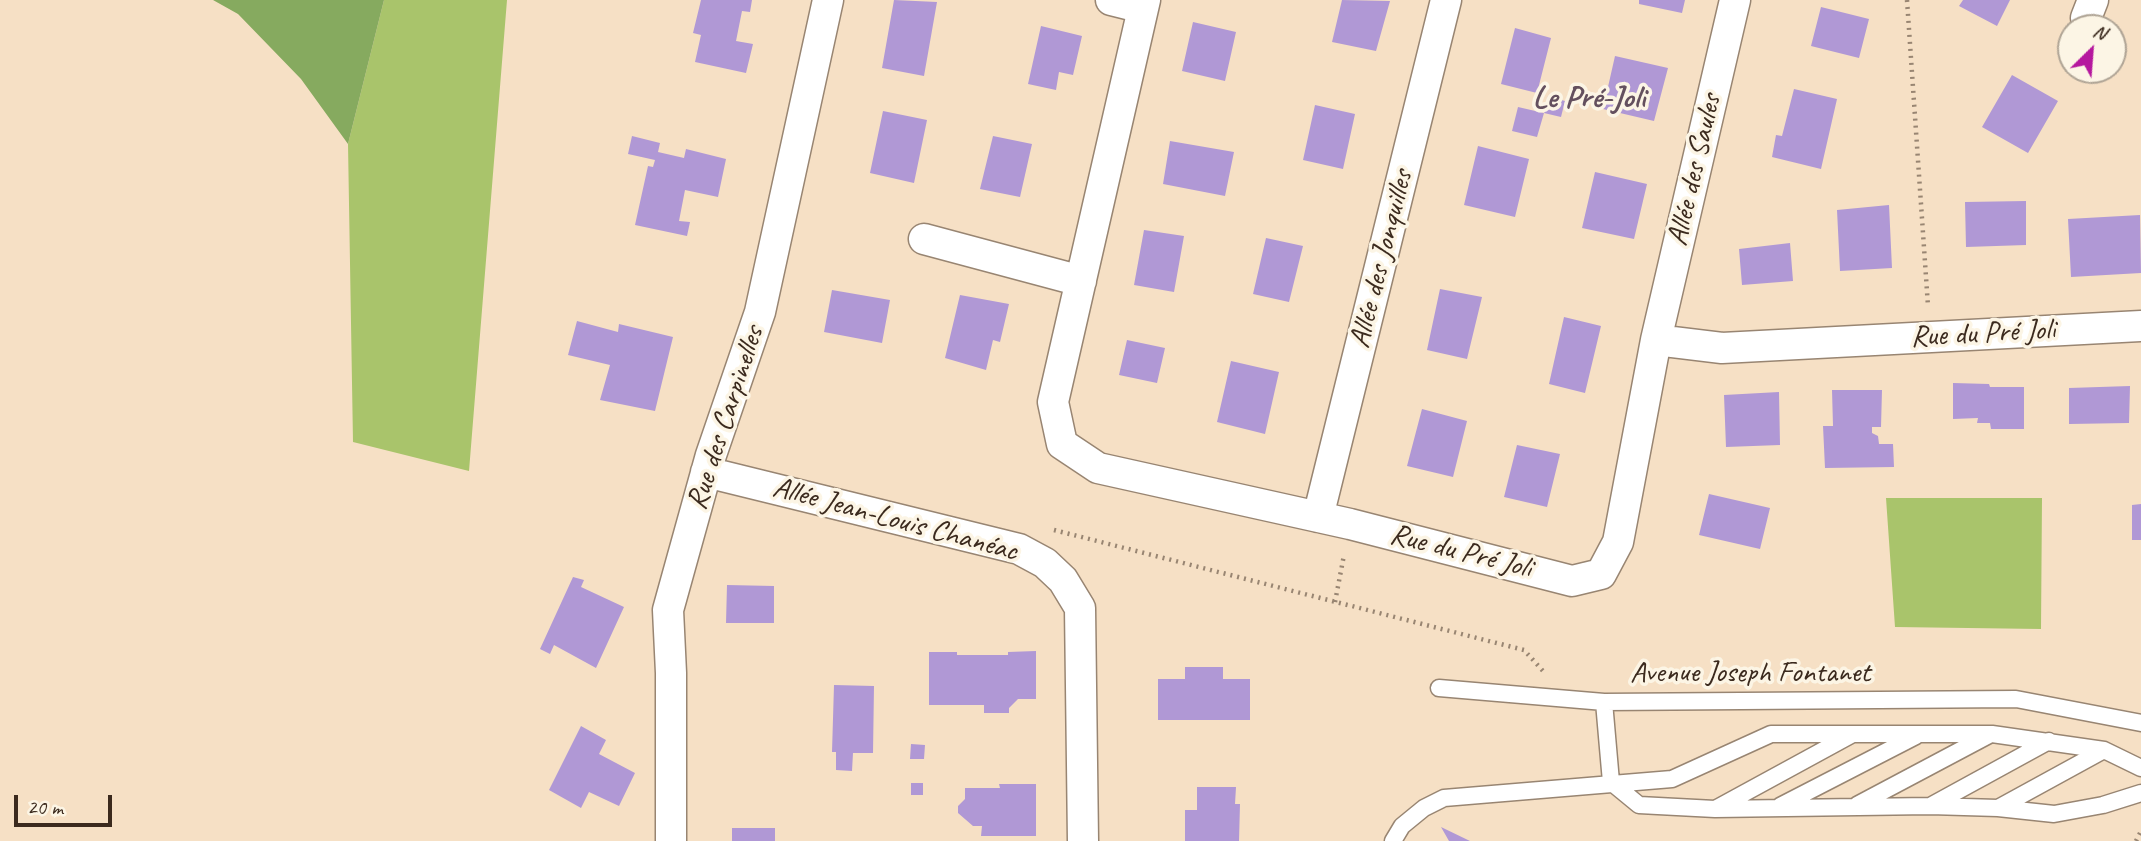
<!DOCTYPE html>
<html>
<head>
<meta charset="utf-8">
<style>
  body { margin:0 }
  #map { position:relative; width:2141px; height:841px; overflow:hidden; background:#f6e0c5; font-family:Caveat,sans-serif }
  canvas { display:block }
  .north { position:absolute; left:2057px; top:14px; width:70px; height:70px; box-sizing:border-box; background:#fcf5e5; border:2px solid #afa495; border-radius:50%; rotate:25deg; font-size:19px; font-weight:700; line-height:28px; text-align:center; color:#3b2a1e }
  .north::after { content:''; display:block; margin:auto; width:24px; height:32px; background:#b5179e; clip-path:polygon(50% 0,100% 100%,50% 72%,0 100%) }
  .scale { position:absolute; left:14px; top:795px; width:98px; height:32px; box-sizing:border-box; border:4px solid #3b2a1e; border-top:0; padding-left:9px; font-size:21px; line-height:24px; white-space:nowrap; color:#3b2a1e; -webkit-text-stroke:5px #fcf5e5; paint-order:stroke }
</style>
</head>
<body>
<div id="map">
<canvas width="2141" height="841"></canvas>
<div class="north">N</div>
<div class="scale">20 m</div>
</div>
<script>
const ctx = document.querySelector('canvas').getContext('2d');
ctx.lineJoin = 'round';
function fillPath(path, color) {
  ctx.fillStyle = color;
  ctx.fill(path, 'evenodd');
}
function toPath(rows) {
  const path = new Path2D();
  for (const r of rows) {
    path.moveTo(r[0], r[1]);
    for (let i = 2; i < r.length; i += 2) path.lineTo(r[i], r[i + 1]);
  }
  return path;
}
function strokePath(path, color, width, dash) {
  ctx.strokeStyle = color;
  ctx.lineWidth = width;
  ctx.lineCap = dash ? 'butt' : 'round';
  ctx.setLineDash(dash || []);
  ctx.stroke(path);
}
function label(font, color, halo, rows, align = 'center') {
  ctx.font = font + ' Caveat,sans-serif';
  ctx.lineWidth = 7;
  ctx.setLineDash([]);
  ctx.textBaseline = 'middle';
  ctx.strokeStyle = halo;
  ctx.fillStyle = color;
  for (const [text, x, y, turn = 0] of rows) {
    ctx.save();
    ctx.translate(x, y);
    ctx.rotate((+turn || 0) * Math.PI / 180);
    ctx.textAlign = isNaN(turn) ? turn : align;
    if (halo) ctx.strokeText(text, 0, 0);
    ctx.fillText(text, 0, 0);
    ctx.restore();
  }
}
const green = toPath([
  [384,0,507,0,469,471,353,442,348,144],
  [1886,498,2042,498,2041,629,1895,627]
]);
const forest = toPath([
  [213,0,384,0,348,144,301,79,238,14]
]);
const building = toPath([
  [701,0,752,0,750,12,742,11,736,41,753,44,746,73,695,62,701,35,693,33],
  [894,0,937,2,924,76,882,68],
  [1342,0,1390,1,1376,51,1332,42],
  [1639,0,1685,0,1682,13,1639,4],
  [1963,0,2010,0,1997,26,1959,6],
  [1821,7,1869,19,1859,58,1811,46],
  [1193,22,1236,32,1225,81,1182,71],
  [1041,26,1082,36,1073,75,1059,72,1056,90,1028,84],
  [1515,28,1551,38,1537,93,1501,84],
  [1615,56,1668,68,1654,121,1603,109],
  [2012,75,2058,101,2028,153,1982,127],
  [1794,89,1837,99,1821,169,1772,157,1776,135,1782,136],
  [1548,96,1565,101,1561,117,1544,113,1537,137,1512,131,1518,107,1544,113],
  [1315,105,1355,114,1343,169,1303,160],
  [883,111,927,120,914,183,870,173],
  [632,136,660,143,658,152,684,158,686,149,726,159,718,197,685,190,679,221,690,222,687,236,635,225,648,166,653,167,655,160,628,154],
  [993,136,1032,144,1020,197,980,189],
  [1170,141,1234,152,1225,196,1163,184],
  [1478,146,1529,159,1515,217,1464,205],
  [1595,172,1647,184,1634,239,1582,228],
  [2026,201,2026,245,1966,247,1965,202],
  [1889,205,1892,268,1840,271,1837,210],
  [2140,215,2141,273,2071,277,2068,219],
  [1144,230,1184,236,1174,292,1134,285],
  [1266,238,1303,246,1289,302,1253,294],
  [1790,243,1793,281,1742,285,1739,249],
  [1440,289,1482,297,1467,359,1427,350],
  [832,290,890,300,882,343,824,332],
  [960,295,1009,304,1000,342,993,340,986,370,945,358],
  [1564,317,1601,326,1585,393,1549,384],
  [577,321,618,332,619,324,673,337,655,411,600,400,610,365,568,355],
  [1127,340,1165,348,1157,383,1119,375],
  [1231,361,1279,372,1265,434,1217,422],
  [1953,383,1989,384,1990,387,2024,387,2024,429,1991,429,1990,423,1977,423,1978,418,1953,419],
  [2130,386,2129,423,2069,424,2069,388],
  [1832,390,1882,390,1881,427,1872,427,1872,433,1878,436,1879,444,1893,444,1894,467,1825,468,1823,426,1833,426],
  [1779,392,1780,445,1726,447,1724,395],
  [1422,409,1467,421,1453,477,1407,466],
  [1517,445,1560,454,1547,507,1504,497],
  [1709,494,1770,508,1760,549,1699,535],
  [2141,504,2141,540,2132,540,2132,505],
  [573,577,584,580,581,587,624,607,596,668,554,645,550,654,540,649],
  [727,585,774,586,774,623,726,623],
  [1036,651,1036,699,1018,699,1009,708,1009,713,984,713,984,705,929,705,929,652,957,652,957,655,1008,655,1008,652],
  [1185,667,1223,667,1223,679,1250,679,1250,720,1158,720,1158,679,1185,679],
  [834,685,874,686,873,753,853,753,852,771,836,770,836,752,832,752],
  [581,726,606,740,599,754,635,773,619,806,589,792,581,808,549,790],
  [911,744,925,745,924,759,910,759],
  [911,783,923,783,923,795,911,795],
  [999,784,1036,784,1036,836,981,836,982,826,973,826,958,813,958,806,965,799,965,788,1000,788],
  [1197,787,1236,787,1235,804,1240,804,1239,841,1185,841,1185,810,1197,810],
  [1441,827,1470,841,1449,841],
  [732,828,775,828,775,841,732,841]
]);
const path = toPath([
  [1907,0,1928,306],
  [1054,530,1524,650,1543,671],
  [1335,602,1344,555],
  [2136,841,2141,831]
]);
const service = toPath([
  [1439,688,1604,702],
  [1611,782,1604,702,2016,699,2141,723],
  [1611,782,1639,805,1715,809,1930,806,1998,808,2054,814,2103,805,2141,793],
  [1857,805,1989,735],
  [1932,805,2049,741],
  [1780,806,1916,736],
  [1717,808,1851,735],
  [1998,808,2104,750],
  [1393,841,1402,826,1424,808,1444,798,1672,779,1771,734,1992,734,2104,750,2141,768]
]);
const minor = toPath([
  [1111,0,1143,8],
  [1145,0,1053,402,1062,444,1098,468,1350,524,1572,581,1601,574,1618,542,1656,340,1722,348,2141,326],
  [2086,18,2093,0],
  [924,239,1081,281],
  [1656,340,1735,0],
  [706,472,1019,549,1045,563,1063,580,1080,608,1083,841],
  [1318,517,1446,0],
  [671,841,671,673,668,610,711,455,760,312,828,0]
]);
const streetNames = [
  ["Allée des Saules",1695,170,-77],
  ["Allée des Jonquilles",1382,259,-76],
  ["Rue du Pré Joli",1983,334,-3],
  ["Rue des Carpinelles",726,418,-72],
  ["Allée Jean-Louis Chanéac",895,520,15],
  ["Rue du Pré Joli",1461,552,14],
  ["Avenue Joseph Fontanet",1750,673]
];
const neighbourhoodNames = [
  ["Le Pré-Joli",1589,99]
];
fillPath(green, '#a9c46b');
fillPath(forest, '#86aa5f');
fillPath(building, '#b098d5');
strokePath(service, '#988572', 19);
strokePath(minor, '#988572', 33);
strokePath(path, '#988572', 4.5, [2, 5]);
strokePath(service, '#fff', 16);
strokePath(minor, '#fff', 30);
label('30px', '#3b2a1e', '#fcf5e5', streetNames);
label('bold 32px', '#64505e', '#fcf5e5', neighbourhoodNames);
</script>
</body>
</html>
